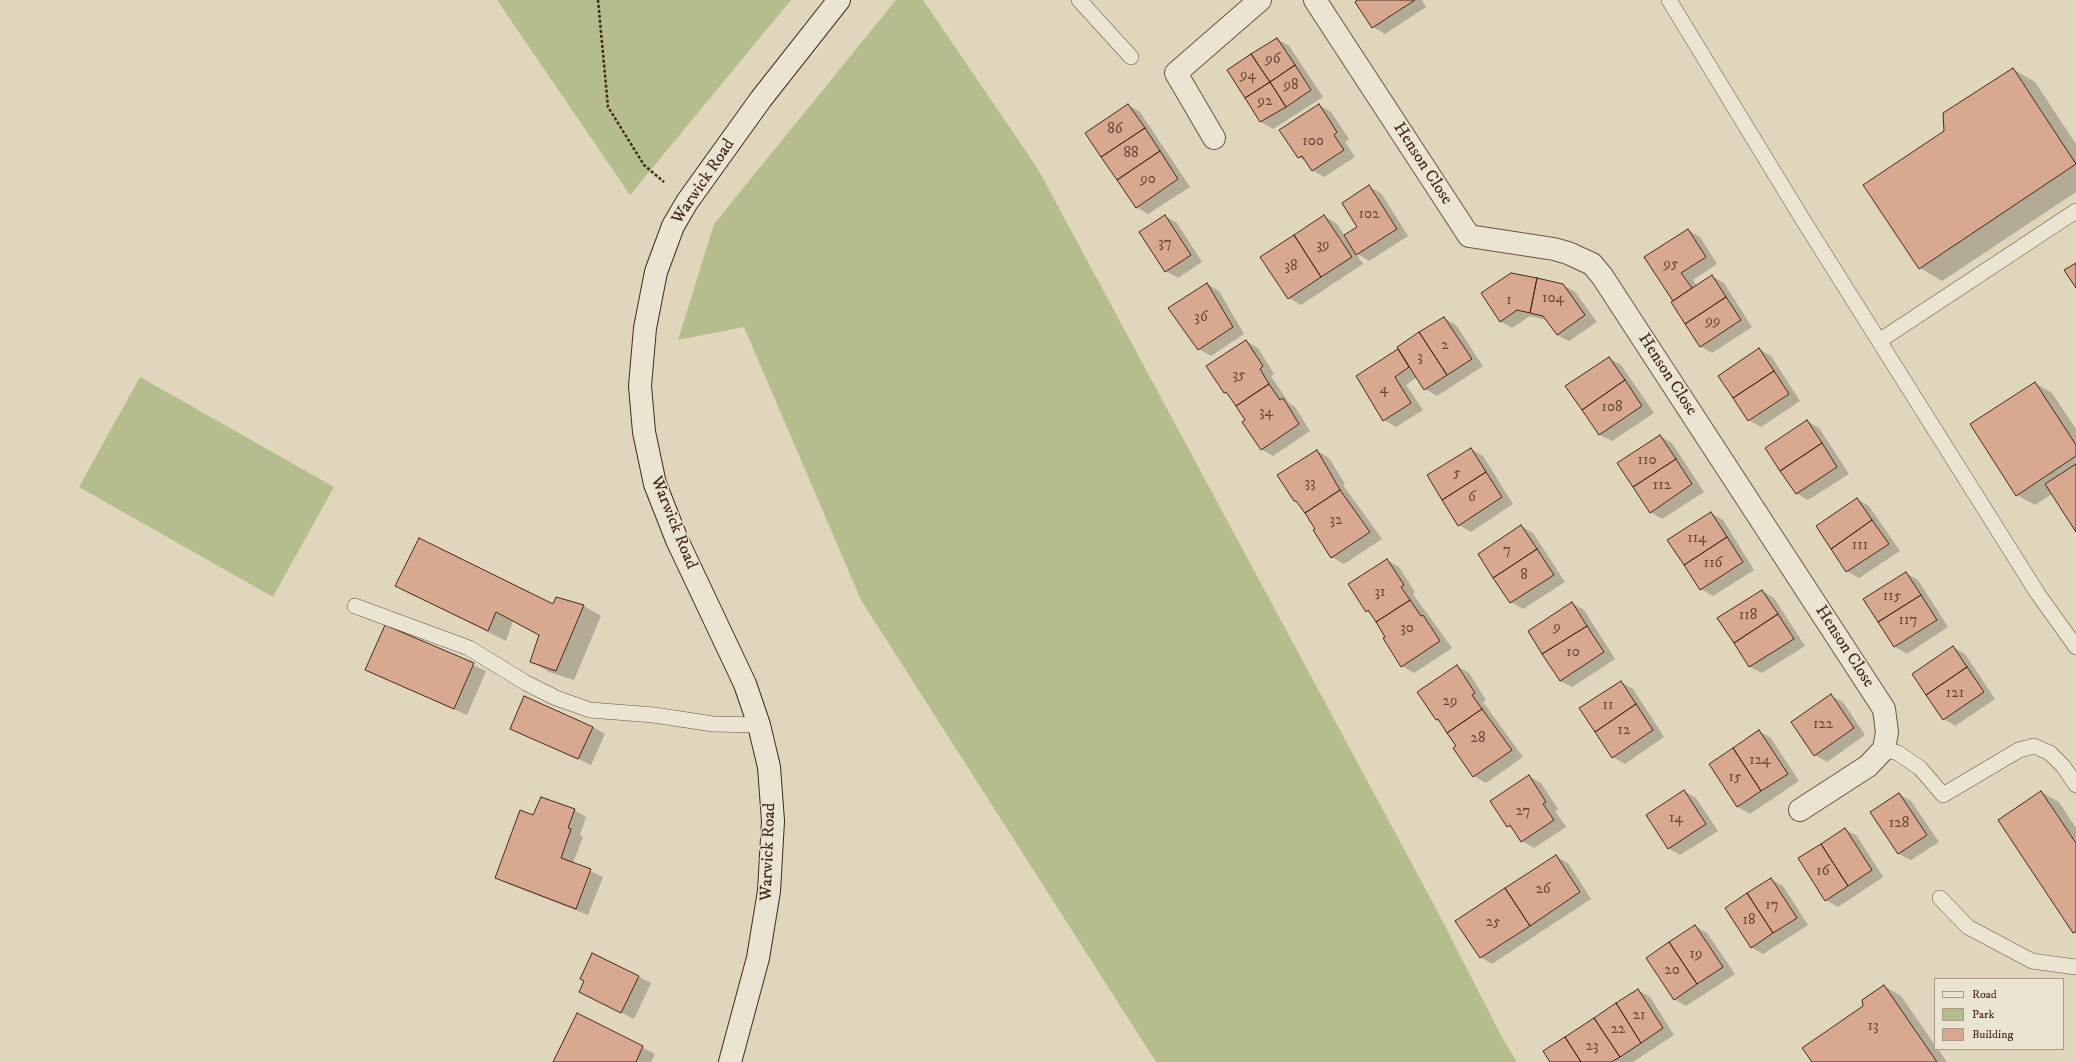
<!DOCTYPE html>
<html>
<head>
<meta charset="utf-8">
<style>
  body { margin:0 }
  #map { position:relative; width:2076px; height:1062px; overflow:hidden; background:#dfd6bb; font-family:"IM FELL DW Pica",serif }
  canvas { display:block }
  .legend { position:absolute; left:1934px; top:978px; width:130px; height:72px; box-sizing:border-box; background:#eae4d3; border:1px solid #a9998a; margin:0; padding:5px 7px; list-style:none; font-size:12px; color:#47281c }
  .legend li { display:flex; align-items:center; gap:8px; height:20px }
  .legend b { width:20px; border:1px solid #a9998a }
</style>
</head>
<body>
<div id="map">
<canvas width="2076" height="1062"></canvas>
<ul class="legend">
<li><b style="height:5px;background:#eae4d3"></b>Road</li>
<li><b style="height:11px;background:#b6bd8d"></b>Park</li>
<li><b style="height:11px;background:#d8a990"></b>Building</li>
</ul>
</div>
<script>
const ctx = document.querySelector('canvas').getContext('2d');
ctx.lineJoin = 'round';
function fillPath(path, color) {
  ctx.fillStyle = color;
  ctx.fill(path, 'evenodd');
}
function toPath(rows) {
  const path = new Path2D();
  for (const r of rows) {
    path.moveTo(r[0], r[1]);
    for (let i = 2; i < r.length; i += 2) path.lineTo(r[i], r[i + 1]);
  }
  return path;
}
function strokePath(path, color, width, dash) {
  ctx.strokeStyle = color;
  ctx.lineWidth = width;
  ctx.lineCap = dash ? 'butt' : 'round';
  ctx.setLineDash(dash || []);
  ctx.stroke(path);
}
function label(font, color, halo, rows, align = 'center') {
  ctx.font = font + ' "IM FELL DW Pica",serif';
  ctx.lineWidth = 3;
  ctx.setLineDash([]);
  ctx.textBaseline = 'middle';
  ctx.strokeStyle = halo;
  ctx.fillStyle = color;
  for (const [text, x, y, turn = 0] of rows) {
    ctx.save();
    ctx.translate(x, y);
    ctx.rotate((+turn || 0) * Math.PI / 180);
    ctx.textAlign = isNaN(turn) ? turn : align;
    if (halo) ctx.strokeText(text, 0, 0);
    ctx.fillText(text, 0, 0);
    ctx.restore();
  }
}
const green = toPath([
  [497,0,791,0,630,195],
  [896,0,923,0,1038,169,1433,903,1504,1041,1517,1062,1156,1062,861,600,744,327,678,340,714,224],
  [140,377,334,487,273,597,79,487]
]);
const shadow = toPath([
  [1355,0,1422,0,1426,7,1385,34,1373,27],
  [1277,39,1289,46,1323,97,1273,129,1261,122,1228,70],
  [2013,69,2035,82,2076,144,2076,192,1942,281,1920,268],
  [1128,105,1140,112,1190,187,1148,214,1136,207],
  [1319,105,1331,112,1349,139,1345,142,1355,157,1324,177,1312,170,1307,162,1299,157],
  [1369,187,1381,193,1408,236,1369,261,1356,253,1363,264,1301,305,1289,298,1324,216,1336,223,1345,236,1358,227],
  [1165,216,1177,223,1202,262,1178,278,1166,271],
  [1688,230,1700,237,1717,264,1693,280,1697,286,1712,276,1724,283,1752,327,1712,353,1700,346,1646,258],
  [1207,284,1219,291,1244,334,1211,356,1199,349],
  [1563,285,1575,292,1597,322,1569,341,1557,335,1547,320,1530,316,1512,328,1500,321,1482,293],
  [1444,318,1456,325,1483,366,1437,396,1425,389,1417,377,1406,385,1423,410,1396,427,1384,420,1357,377],
  [1246,341,1258,348,1274,374,1271,376,1289,403,1295,407,1310,431,1273,456,1261,449,1247,420],
  [1759,349,1771,356,1800,401,1761,427,1749,420],
  [1609,358,1621,365,1654,413,1612,441,1600,435,1567,386],
  [2035,383,2052,393,2076,429,2076,531,2052,494,2035,505,2017,495],
  [1807,421,1819,428,1849,474,1808,500,1796,493],
  [1660,436,1672,443,1704,492,1662,519,1650,512],
  [1471,449,1483,456,1513,504,1471,532,1459,525],
  [1317,451,1329,458,1345,484,1343,485,1382,539,1344,564,1332,557,1317,529,1299,503,1295,501],
  [1857,499,1869,506,1900,551,1859,578,1847,571],
  [1711,513,1723,520,1754,570,1713,596,1701,589],
  [1521,526,1533,533,1565,582,1523,609,1511,602],
  [1387,560,1399,567,1415,592,1413,594,1452,648,1414,673,1402,666,1387,637,1372,614,1366,611],
  [1906,573,1918,580,1948,627,1907,654,1895,647,1864,600],
  [396,586,554,606,584,606,601,616,574,680,549,672,531,661,540,635,513,621,506,641],
  [1762,591,1774,598,1805,646,1762,673,1750,667,1719,618],
  [1572,603,1584,610,1615,659,1572,687,1560,681],
  [385,626,486,671,467,715,366,670],
  [1953,647,1965,654,1995,699,1955,726,1944,719],
  [1457,666,1469,673,1486,700,1483,702,1523,757,1486,783,1474,776,1457,746,1442,723,1437,720,1419,692],
  [1621,682,1633,689,1664,737,1625,764,1613,757,1580,708],
  [1831,696,1843,702,1865,735,1827,762,1815,755],
  [593,727,605,734,591,765,511,728],
  [1759,731,1771,738,1799,781,1750,814,1738,807,1710,764],
  [1529,776,1541,783,1558,809,1555,811,1566,827,1534,848,1522,841,1515,830,1508,826],
  [1684,791,1696,798,1718,831,1680,855,1668,848],
  [2041,792,2059,802,2076,828,2076,934,2073,933],
  [1899,794,1911,801,1939,842,1911,860,1899,854,1871,812],
  [574,810,586,817,580,835,583,837,573,863,603,877,588,915,508,884,496,877,534,816],
  [1845,829,1857,836,1883,877,1838,907,1826,900],
  [1556,856,1568,863,1591,899,1492,964,1480,957],
  [1771,879,1783,886,1808,925,1763,954,1751,947],
  [1695,926,1707,933,1735,974,1686,1006,1674,999],
  [593,954,651,983,634,1019,580,992],
  [1884,986,1901,996,1935,1045,1935,1049,1938,1049,1947,1062,1813,1062],
  [1638,990,1650,997,1674,1035,1633,1062,1551,1062],
  [578,1014,655,1054,651,1062,554,1062]
]);
const building = toPath([
  [1357,0,1415,0,1372,28,1355,2,1357,0],
  [1277,38,1295,65,1270,82,1251,54,1277,38],
  [1251,54,1270,82,1245,98,1227,70,1251,54],
  [1295,65,1311,90,1286,107,1270,82,1295,65],
  [2013,68,2076,164,1919,269,1863,185,1944,131,1943,113,2013,68],
  [1270,82,1286,107,1260,122,1245,98,1270,82],
  [1128,104,1145,128,1101,157,1085,133,1128,104],
  [1319,104,1337,132,1334,135,1344,150,1312,171,1302,156,1298,158,1279,130,1319,104],
  [1145,128,1160,151,1117,180,1101,157,1145,128],
  [1160,151,1178,179,1136,208,1117,180,1160,151],
  [1369,185,1397,229,1356,255,1344,235,1357,227,1342,203,1369,185],
  [1165,215,1191,255,1165,272,1139,232,1165,215],
  [1324,215,1352,257,1321,277,1294,235,1324,215],
  [1688,229,1706,257,1681,273,1692,288,1673,301,1644,257,1688,229],
  [1294,235,1321,277,1288,299,1260,257,1294,235],
  [2076,263,2076,288,2064,270,2076,263],
  [1511,273,1537,278,1530,313,1517,310,1500,322,1481,293,1511,273],
  [1712,275,1726,297,1685,324,1671,302,1712,275],
  [1537,278,1563,284,1585,315,1557,335,1543,316,1530,313,1537,278],
  [1207,283,1233,327,1198,350,1168,308,1207,283],
  [1726,297,1741,320,1700,347,1685,324,1726,297],
  [1444,317,1472,359,1447,375,1419,332,1444,317],
  [1419,332,1447,375,1424,390,1397,347,1419,332],
  [1246,340,1263,366,1260,369,1269,384,1236,406,1226,392,1224,393,1206,366,1246,340],
  [1759,348,1774,371,1733,398,1718,376,1759,348],
  [1398,349,1409,367,1395,377,1411,403,1383,421,1356,376,1398,349],
  [1609,357,1625,380,1582,410,1565,386,1609,357],
  [1774,371,1789,394,1748,421,1733,398,1774,371],
  [1625,380,1642,406,1599,435,1582,410,1625,380],
  [2035,382,2076,445,2076,456,2016,496,1970,424,2035,382],
  [1269,384,1280,400,1283,398,1299,424,1261,450,1242,422,1245,420,1236,406,1269,384],
  [1807,420,1822,443,1780,471,1765,448,1807,420],
  [1660,435,1676,459,1633,487,1617,463,1660,435],
  [1822,443,1837,467,1796,494,1780,471,1822,443],
  [1471,448,1486,472,1442,500,1427,475,1471,448],
  [1317,450,1340,490,1305,513,1296,501,1294,501,1277,475,1317,450],
  [1676,459,1692,484,1650,513,1633,487,1676,459],
  [2076,464,2076,532,2045,484,2076,464],
  [1486,472,1502,497,1458,526,1442,500,1486,472],
  [1340,490,1370,532,1331,558,1313,530,1315,529,1305,513,1340,490],
  [1857,498,1872,520,1831,549,1816,526,1857,498],
  [1711,512,1727,537,1684,565,1667,540,1711,512],
  [1872,520,1889,544,1846,572,1831,549,1872,520],
  [1521,525,1537,549,1493,578,1478,554,1521,525],
  [1727,537,1743,562,1700,590,1684,565,1727,537],
  [419,538,553,604,556,597,584,605,556,671,530,662,539,635,496,612,488,631,395,586,419,538],
  [1537,549,1554,575,1510,603,1493,578,1537,549],
  [1387,559,1404,585,1401,587,1410,600,1376,622,1368,610,1366,612,1348,584,1387,559],
  [1906,572,1921,595,1878,622,1863,599,1906,572],
  [1762,590,1778,614,1734,643,1717,618,1762,590],
  [1921,595,1937,620,1894,647,1878,622,1921,595],
  [1410,600,1421,616,1423,615,1440,641,1401,667,1383,638,1385,637,1376,622,1410,600],
  [1572,602,1587,626,1542,654,1528,631,1572,602],
  [1778,614,1794,639,1749,667,1734,643,1778,614],
  [385,625,474,663,454,709,365,670,385,625],
  [1587,626,1604,652,1560,681,1542,654,1587,626],
  [1953,646,1967,667,1926,695,1912,674,1953,646],
  [1457,665,1475,693,1472,695,1482,709,1447,733,1438,719,1436,720,1417,692,1457,665],
  [1967,667,1984,692,1943,720,1926,695,1967,667],
  [1621,681,1636,704,1595,732,1579,708,1621,681],
  [1831,694,1854,728,1814,756,1791,722,1831,694],
  [524,696,593,727,578,759,510,729,524,696],
  [1636,704,1653,730,1612,758,1595,732,1636,704],
  [1482,709,1512,750,1473,777,1453,748,1456,746,1447,733,1482,709],
  [1759,730,1788,774,1761,791,1733,748,1759,730],
  [1733,748,1761,791,1737,807,1709,764,1733,748],
  [1529,775,1546,802,1543,804,1554,820,1521,842,1510,825,1507,827,1490,801,1529,775],
  [1684,790,1706,824,1668,849,1646,815,1684,790],
  [2041,791,2076,843,2076,931,2073,933,1998,820,2041,791],
  [1899,793,1927,835,1898,854,1870,812,1899,793],
  [541,797,575,809,568,828,571,829,561,858,591,869,576,909,495,878,520,810,533,815,541,797],
  [1845,828,1872,870,1848,886,1821,844,1845,828],
  [1821,844,1848,886,1825,901,1798,858,1821,844],
  [1556,855,1580,892,1530,926,1505,888,1556,855],
  [1771,878,1797,918,1773,933,1747,893,1771,878],
  [1505,888,1530,926,1480,958,1455,921,1505,888],
  [1747,893,1773,933,1751,948,1725,908,1747,893],
  [1695,925,1723,967,1697,984,1669,942,1695,925],
  [1669,942,1697,984,1674,1000,1646,958,1669,942],
  [592,953,639,976,621,1013,579,992,584,981,580,979,592,953],
  [1884,985,1937,1062,1812,1062,1802,1048,1863,1006,1862,1000,1884,985],
  [1638,989,1663,1028,1641,1043,1616,1003,1638,989],
  [1616,1003,1641,1043,1620,1057,1594,1018,1616,1003],
  [577,1013,643,1046,636,1062,553,1062,577,1013],
  [1594,1018,1620,1057,1611,1062,1581,1062,1565,1037,1594,1018],
  [1565,1037,1581,1062,1550,1062,1543,1051,1565,1037]
]);
const path = toPath([
  [598,0,608,107,644,165,664,182]
]);
const lane = toPath([
  [1079,0,1131,57],
  [1669,0,1803,220,2038,594,2076,647],
  [1879,341,2076,211],
  [355,606,469,648,526,683,556,698,590,710,654,715,713,724,759,725],
  [1884,749,1898,753,1920,768,1943,795,2019,750,2034,746,2050,753,2063,766,2076,785],
  [1940,898,1968,927,2032,961,2076,967]
]);
const street = toPath([
  [1315,0,1469,236,1554,249,1568,253,1592,264,1602,276,1884,709,1887,732,1884,749,1868,766,1800,810],
  [1214,138,1176,73,1260,0]
]);
const secondary = toPath([
  [730,1062,758,958,769,891,773,821,769,767,759,725,745,684,677,540,655,484,644,432,640,386,645,328,656,272,673,226,687,202,761,99,839,0]
]);
const numberNames = [
  ["96",1273,60],
  ["94",1248,76],
  ["98",1291,86],
  ["92",1265,102],
  ["86",1115,130],
  ["100",1313,142],
  ["88",1131,154],
  ["90",1148,180],
  ["102",1369,215],
  ["37",1165,244],
  ["39",1323,246],
  ["95",1671,265],
  ["38",1291,267],
  ["104",1553,299],
  ["1",1509,301],
  ["36",1201,318],
  ["99",1713,322],
  ["2",1445,346],
  ["3",1420,358],
  ["35",1239,376],
  ["4",1384,390],
  ["108",1612,408],
  ["34",1266,413],
  ["110",1647,461],
  ["5",1457,474],
  ["33",1310,484],
  ["112",1662,486],
  ["6",1472,498],
  ["32",1336,521],
  ["114",1697,539],
  ["111",1860,546],
  ["7",1507,551],
  ["116",1713,564],
  ["8",1524,576],
  ["31",1380,593],
  ["115",1892,597],
  ["118",1748,616],
  ["117",1908,621],
  ["9",1557,628],
  ["30",1407,629],
  ["10",1573,653],
  ["121",1955,694],
  ["29",1450,702],
  ["11",1608,706],
  ["122",1823,725],
  ["12",1624,731],
  ["28",1478,739],
  ["124",1760,761],
  ["15",1735,778],
  ["27",1523,812],
  ["14",1676,819],
  ["128",1899,824],
  ["16",1823,872],
  ["26",1543,890],
  ["17",1772,906],
  ["18",1749,921],
  ["25",1493,923],
  ["19",1696,955],
  ["20",1672,971],
  ["21",1639,1016],
  ["13",1873,1027],
  ["22",1618,1030],
  ["23",1592,1047]
];
const streetNames = [
  ["Henson Close",1422,164,57],
  ["Warwick Road",704,182,-56],
  ["Henson Close",1667,375,57],
  ["Warwick Road",673,523,68],
  ["Henson Close",1844,647,57],
  ["Warwick Road",769,852,-88]
];
fillPath(green, '#b6bd8d');
fillPath(shadow, '#0003');
fillPath(building, '#d8a990');
strokePath(building, '#47281c', 1);
strokePath(lane, '#6d5444', 16);
strokePath(street, '#6d5444', 24);
strokePath(secondary, '#47281c', 24);
strokePath(path, '#47281c', 2.5, [3, 2]);
strokePath(lane, '#eae4d3', 15);
strokePath(street, '#eae4d3', 22);
strokePath(secondary, '#eae4d3', 22);
label('15px', '#6b4839', null, numberNames);
label('17px', '#47281c', '#eae4d3', streetNames);
</script>
</body>
</html>
